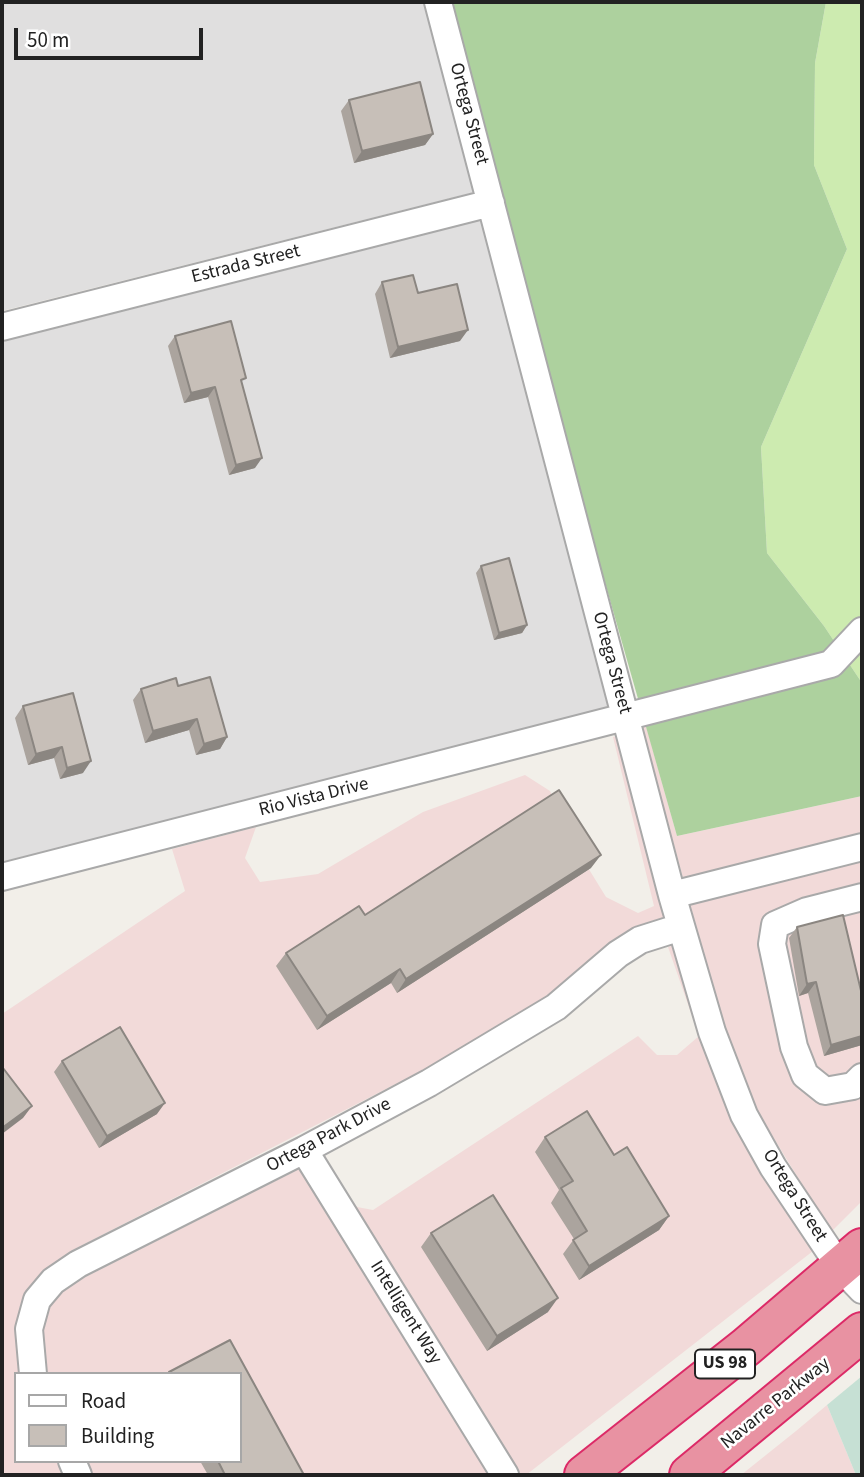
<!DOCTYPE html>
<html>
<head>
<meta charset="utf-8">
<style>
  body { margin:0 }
  #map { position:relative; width:864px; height:1477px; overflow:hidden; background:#f2efe9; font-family:"Source Sans 3",sans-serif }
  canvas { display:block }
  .frame { position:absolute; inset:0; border:4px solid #222; pointer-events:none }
  .legend { position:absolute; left:14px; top:1372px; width:228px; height:91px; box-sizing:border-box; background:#fff; border:2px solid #a7a7a7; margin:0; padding:9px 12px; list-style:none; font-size:21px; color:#222 }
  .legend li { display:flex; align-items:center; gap:14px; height:35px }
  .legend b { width:35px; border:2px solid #a7a7a7 }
  .scale { position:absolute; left:14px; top:28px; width:189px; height:32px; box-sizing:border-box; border:4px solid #222; border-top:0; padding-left:9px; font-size:21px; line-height:24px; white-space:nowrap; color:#222; -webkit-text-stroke:5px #fff; paint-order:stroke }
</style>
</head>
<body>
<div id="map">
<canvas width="864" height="1477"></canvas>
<div class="frame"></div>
<ul class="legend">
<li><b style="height:9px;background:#fff"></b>Road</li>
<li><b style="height:19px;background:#c7bfb8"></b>Building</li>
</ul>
<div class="scale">50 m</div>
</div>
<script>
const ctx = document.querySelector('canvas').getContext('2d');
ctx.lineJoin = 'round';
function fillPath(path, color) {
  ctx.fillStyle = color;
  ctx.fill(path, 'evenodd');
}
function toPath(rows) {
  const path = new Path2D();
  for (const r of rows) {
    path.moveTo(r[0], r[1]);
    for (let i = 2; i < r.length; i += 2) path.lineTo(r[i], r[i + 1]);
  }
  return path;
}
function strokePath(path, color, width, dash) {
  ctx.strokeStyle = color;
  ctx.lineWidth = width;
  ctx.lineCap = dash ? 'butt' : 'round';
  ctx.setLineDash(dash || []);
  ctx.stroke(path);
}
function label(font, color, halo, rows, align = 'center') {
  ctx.font = font + ' "Source Sans 3",sans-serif';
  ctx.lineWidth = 5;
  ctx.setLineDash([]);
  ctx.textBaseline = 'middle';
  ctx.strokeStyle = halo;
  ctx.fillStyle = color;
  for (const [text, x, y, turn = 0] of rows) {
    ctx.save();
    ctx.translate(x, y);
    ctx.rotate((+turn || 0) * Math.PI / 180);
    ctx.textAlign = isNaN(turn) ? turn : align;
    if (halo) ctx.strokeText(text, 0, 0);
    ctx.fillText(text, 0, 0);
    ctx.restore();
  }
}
const residential = toPath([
  [2,2,425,2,475,192,2,311],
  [482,220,610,708,2,862,2,342]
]);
const commercial = toPath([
  [641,708,677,836,862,796,862,1201,831,1232,756,1109,724,1028,637,710],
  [617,736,665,917,636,926,611,941,549,995,423,1070,71,1251,46,1269,27,1290,16,1328,20,1374,16,1374,16,1461,58,1461,64,1475,2,1475,2,1014,185,891,172,849,256,827,245,858,260,882,318,874,423,812,525,775,550,791,582,858,606,897,638,913,654,906,613,737],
  [673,945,763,1174,813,1251,526,1475,520,1475,345,1191,357,1207,373,1210,638,1036,657,1055,677,1055,699,1036,668,947],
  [301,1168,491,1475,92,1475,86,1461,240,1461,240,1374,46,1374,41,1332,48,1308,61,1293,85,1277],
  [827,1405,856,1475,741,1475,796,1431]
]);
const grass = toPath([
  [826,2,862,2,862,683,824,626,767,553,761,447,847,249,814,165,815,63]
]);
const forest = toPath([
  [451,2,826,2,815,63,814,165,847,249,761,447,767,553,824,626,862,683,862,796,677,836,581,498]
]);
const wetland = toPath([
  [862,1376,862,1475,856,1475,827,1405]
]);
const minor = toPath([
  [438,2,672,895,712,1032,744,1115,773,1167,840,1267,862,1290],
  [2,327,491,203],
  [2,877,831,664,862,631],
  [672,895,862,847],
  [862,897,807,911,775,925,772,944,794,1047,805,1075,825,1091,853,1086,862,1077],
  [304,1150,505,1475],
  [33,1374,29,1329,37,1300,53,1281,78,1264,304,1150,429,1083,556,1007,618,954,640,940,681,927],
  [72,1461,78,1475]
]);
const highway = toPath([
  [584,1475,746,1347,862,1248],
  [689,1475,862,1332]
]);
const wall = toPath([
  [349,100,433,134,425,145,354,163,341,111],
  [382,282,418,293,460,341,390,358,375,294],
  [175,336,242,384,255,468,229,475,208,397,184,403,168,346],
  [481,566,527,625,522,633,494,640,476,573],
  [178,686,227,737,220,749,196,755,189,730,145,743,133,700,141,689],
  [73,693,83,773,60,779,54,758,28,765,15,718,23,706],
  [591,868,397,993,391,983,317,1030,276,966,286,953,365,915],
  [797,927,862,1045,824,1056,808,993,799,996,789,938],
  [62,1061,157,1114,99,1148,54,1072],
  [545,1137,614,1155,669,1216,659,1230,579,1280,563,1254,574,1239,551,1203,559,1190,535,1152],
  [431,1233,548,1312,487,1351,421,1247],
  [230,1340,304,1475,208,1475,200,1461,240,1461,240,1374,169,1374]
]);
const shadedWall = toPath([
  [433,134,425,145,354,163,362,151],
  [468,330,460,341,390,358,398,347],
  [215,387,208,397,184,403,191,393],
  [262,458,255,468,229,475,236,465],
  [527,625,522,633,494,640,499,633],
  [197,719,189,730,145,743,153,731],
  [227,737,220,749,196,755,204,744],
  [62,747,54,758,28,765,36,754],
  [91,761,83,773,60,779,67,768],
  [601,855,591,868,397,993,406,979],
  [400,969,391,983,317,1030,327,1016],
  [816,982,808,993,799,996,807,984],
  [862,1036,862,1045,824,1056,831,1045],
  [165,1103,157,1114,99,1148,107,1136],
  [32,1106,23,1118,2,1134,2,1128],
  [669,1216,659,1230,579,1280,589,1266],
  [558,1298,548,1312,487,1351,497,1336]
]);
const building = toPath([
  [420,82,433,134,362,151,349,100,420,82],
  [413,275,418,293,457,284,468,330,398,347,382,282,413,275],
  [231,321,246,378,241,380,262,458,236,465,215,387,191,393,175,336,231,321],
  [509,558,527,625,499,633,481,566,509,558],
  [210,677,227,737,204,744,197,719,153,731,141,689,176,678,178,686,210,677],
  [73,693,91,761,67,768,62,747,36,754,23,706,73,693],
  [559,790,601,855,406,979,400,969,327,1016,286,953,359,906,365,915,559,790],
  [843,915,862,995,862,1036,831,1045,816,982,807,984,797,927,843,915],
  [120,1027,165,1103,107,1136,62,1061,120,1027],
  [3,1068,32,1106,2,1128,2,1069,3,1068],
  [587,1111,614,1155,627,1147,669,1216,589,1266,573,1240,587,1231,561,1188,573,1181,545,1137,587,1111],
  [493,1195,558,1298,497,1336,431,1233,493,1195],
  [230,1340,304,1475,225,1475,218,1461,240,1461,240,1374,170,1374,169,1372,230,1340]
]);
const shields = [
  [725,1364,60]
];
const shieldNames = [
  ["US 98",725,1364]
];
const streetNames = [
  ["Ortega Street",468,114,75],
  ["Estrada Street",246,265,-14],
  ["Ortega Street",611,663,75],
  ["Rio Vista Drive",314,798,-14],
  ["Ortega Park Drive",329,1136,-28],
  ["Ortega Street",794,1196,58],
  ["Intelligent Way",405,1313,58],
  ["Navarre Parkway",776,1404,-39]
];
fillPath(residential, '#e0dfdf');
fillPath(commercial, '#f2dad9');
fillPath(grass, '#cdebb0');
fillPath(forest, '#add19e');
fillPath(wetland, '#c6e0d4');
strokePath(minor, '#a9a9a9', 30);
strokePath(highway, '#dc2a67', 42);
strokePath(minor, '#fff', 26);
strokePath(highway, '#e892a2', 38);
fillPath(wall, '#aba49e');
fillPath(shadedWall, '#8b8681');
fillPath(building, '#c7bfb8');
strokePath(building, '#8b8681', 2);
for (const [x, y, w] of shields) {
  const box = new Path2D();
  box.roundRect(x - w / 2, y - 14.5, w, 29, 5);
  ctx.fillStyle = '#fff';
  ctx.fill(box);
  strokePath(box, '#222', 2);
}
label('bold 18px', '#222', null, shieldNames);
label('19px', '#222', '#fff', streetNames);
</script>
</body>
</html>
